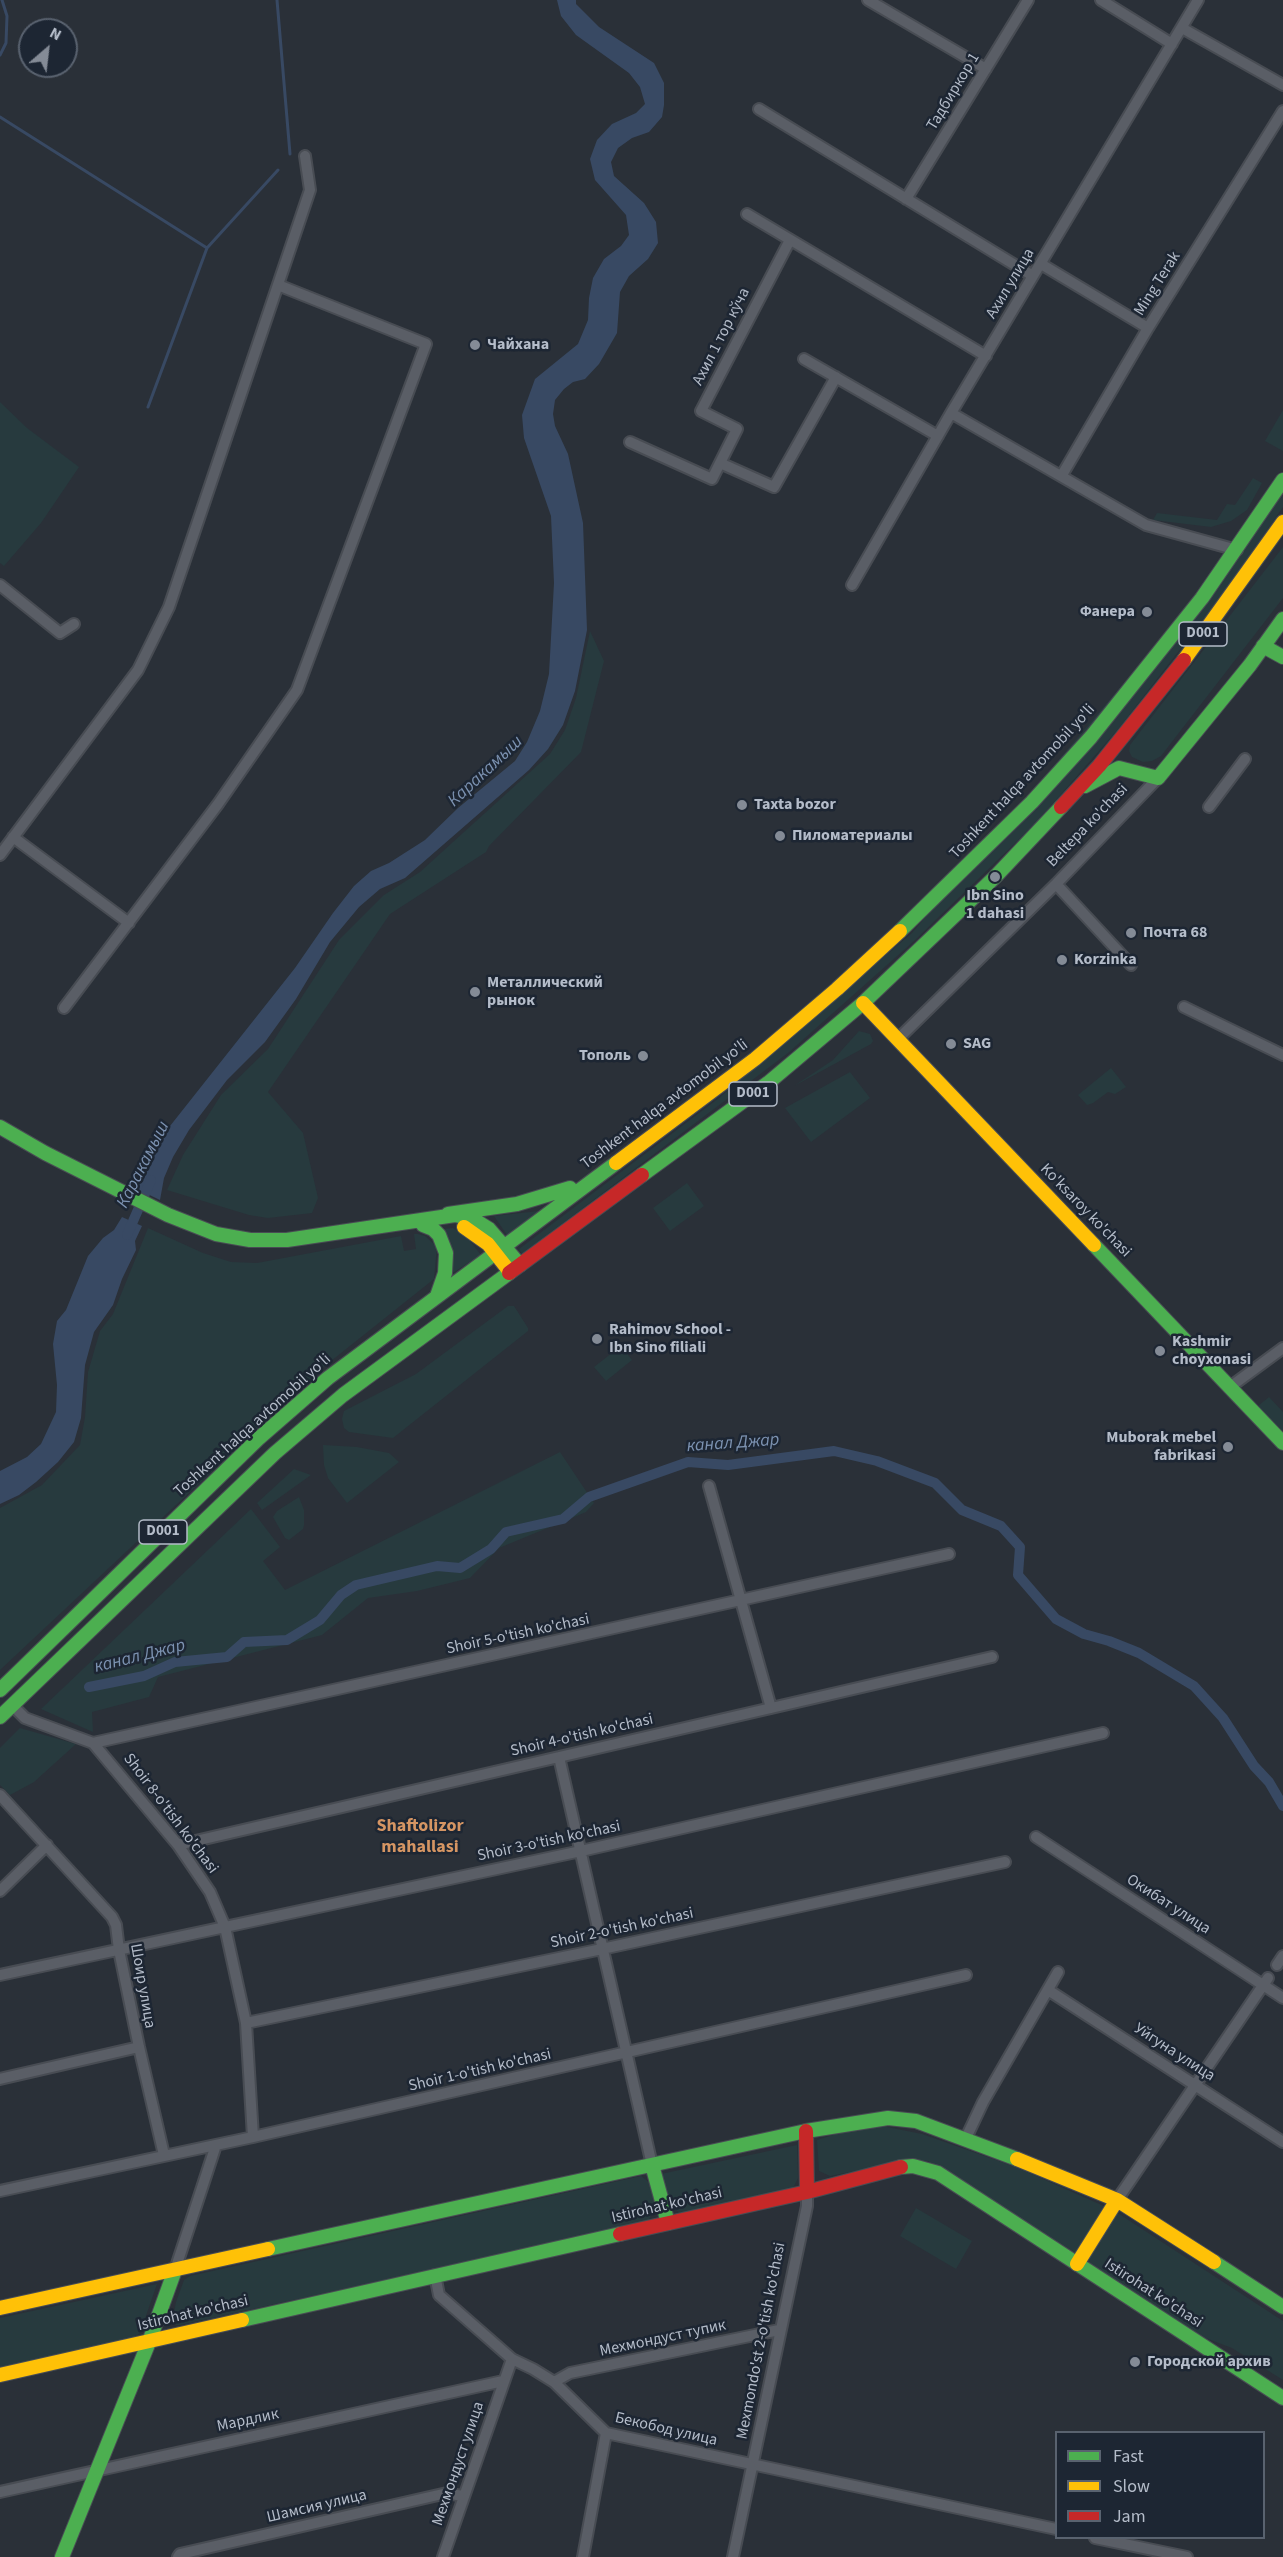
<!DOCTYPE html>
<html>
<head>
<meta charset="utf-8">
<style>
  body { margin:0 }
  #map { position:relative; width:1283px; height:2557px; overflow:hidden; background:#2a3038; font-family:"Source Sans 3",sans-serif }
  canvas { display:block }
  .legend { position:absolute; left:1055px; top:2431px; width:210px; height:108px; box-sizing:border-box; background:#1d2633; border:2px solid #59626f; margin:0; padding:8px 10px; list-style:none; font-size:18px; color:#b4bcc9 }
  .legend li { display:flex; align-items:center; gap:12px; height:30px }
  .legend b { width:30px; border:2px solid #59626f }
  .north { position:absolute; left:18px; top:18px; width:60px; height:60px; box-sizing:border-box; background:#1d2633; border:2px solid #59626f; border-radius:50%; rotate:28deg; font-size:16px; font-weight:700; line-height:24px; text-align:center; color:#b4bcc9 }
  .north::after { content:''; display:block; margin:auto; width:21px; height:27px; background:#848b96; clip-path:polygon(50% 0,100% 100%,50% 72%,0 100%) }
</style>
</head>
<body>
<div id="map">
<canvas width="1283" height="2557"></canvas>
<ul class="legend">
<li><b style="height:8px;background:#4caf50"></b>Fast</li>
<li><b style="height:8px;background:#ffc107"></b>Slow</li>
<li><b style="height:8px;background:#c62828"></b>Jam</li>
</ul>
<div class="north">N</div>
</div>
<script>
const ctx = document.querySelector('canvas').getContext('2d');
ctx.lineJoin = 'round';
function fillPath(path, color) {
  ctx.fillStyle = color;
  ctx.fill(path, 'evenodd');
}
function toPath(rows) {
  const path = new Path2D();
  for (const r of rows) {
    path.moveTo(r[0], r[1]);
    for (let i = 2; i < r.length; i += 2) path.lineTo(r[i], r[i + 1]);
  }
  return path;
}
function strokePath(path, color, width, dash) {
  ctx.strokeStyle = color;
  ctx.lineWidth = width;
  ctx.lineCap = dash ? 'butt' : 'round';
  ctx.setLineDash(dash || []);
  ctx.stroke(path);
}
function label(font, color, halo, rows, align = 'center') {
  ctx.font = font + ' "Source Sans 3",sans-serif';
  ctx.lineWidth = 5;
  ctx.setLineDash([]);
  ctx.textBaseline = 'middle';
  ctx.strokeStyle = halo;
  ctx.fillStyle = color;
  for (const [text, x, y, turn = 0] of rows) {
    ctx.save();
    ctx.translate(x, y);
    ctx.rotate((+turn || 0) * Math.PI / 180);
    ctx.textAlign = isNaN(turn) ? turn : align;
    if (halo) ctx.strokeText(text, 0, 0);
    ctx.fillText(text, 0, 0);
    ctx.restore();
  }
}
const green = toPath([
  [0,402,27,428,79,467,41,523,4,566,0,563],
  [1283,410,1283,451,1265,441],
  [1253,478,1262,483,1247,510,1231,521,1211,527,1153,520,1157,513,1217,520,1227,504,1235,505],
  [1283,495,1283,507,1223,594,1119,728,1035,824,914,941,788,1053,522,1254,519,1249,719,1098,912,933],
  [1283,547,1283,598,1161,756,1152,761,1143,762,1132,757,1129,751,1130,745],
  [590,631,604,661,581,752,489,846,486,852,390,914,268,1092,303,1133,318,1198,312,1213,268,1218,249,1215,167,1190,183,1155,221,1095,268,1049,339,940,384,895,420,872,550,754,565,730,576,698],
  [859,1031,870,1034,873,1041,871,1044,794,1086,833,1060],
  [1111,1068,1126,1087,1115,1094,1108,1092,1093,1103,1087,1105,1078,1095],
  [850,1072,870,1098,811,1142,785,1108],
  [687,1183,704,1206,670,1231,653,1208],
  [539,1211,507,1235,494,1216],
  [148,1228,203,1253,231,1262,257,1263,401,1236,404,1251,416,1249,414,1234,418,1234,425,1236,437,1247,434,1279,321,1369,0,1670,0,1508,42,1485,80,1445,85,1417,88,1372,100,1331,113,1314],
  [453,1228,466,1236,481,1255,451,1274,443,1229],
  [508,1306,514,1306,528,1328,528,1331,393,1438,349,1432,344,1428,342,1419,344,1411,416,1374],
  [621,1346,632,1360,606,1381,594,1367],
  [1269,1397,1283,1412,1283,1432,1258,1406],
  [323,1445,357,1447,389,1453,399,1462,347,1503,328,1478,324,1465],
  [560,1452,594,1503,586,1512,499,1548,470,1578,417,1591,368,1598,322,1635,158,1677,149,1697,92,1712,93,1732,41,1709,251,1509,280,1547,263,1561,285,1590],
  [294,1469,311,1475,262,1510,257,1503],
  [299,1497,304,1510,304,1525,303,1529,289,1540,285,1538,273,1517,277,1511],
  [20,1728,76,1744,34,1782,10,1795,0,1785,0,1748],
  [882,2126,922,2134,1016,2167,1106,2207,1077,2254,928,2161,912,2160,830,2176,819,2171,817,2140,842,2132],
  [797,2145,798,2178,793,2188,683,2213,677,2211,671,2205,661,2174],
  [641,2176,650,2183,654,2202,649,2221,181,2325,176,2325,173,2318,176,2302,184,2280,190,2276],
  [916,2208,972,2241,956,2269,900,2236],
  [1116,2212,1283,2321,1283,2380,1232,2348,1203,2337,1086,2261],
  [157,2284,140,2333,131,2340,0,2368,0,2318]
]);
const water = toPath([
  [557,0,576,0,576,4,599,27,654,63,664,83,664,105,662,117,649,132,632,138,618,148,611,162,614,176,644,203,656,222,658,243,648,259,629,276,620,292,617,333,599,364,585,379,573,382,564,389,555,400,553,414,555,426,568,454,583,523,587,630,575,691,563,725,548,749,529,770,405,878,380,889,359,907,330,942,296,999,265,1042,227,1080,189,1130,173,1157,164,1178,160,1200,137,1189,141,1170,155,1145,295,968,333,913,354,886,371,871,389,863,425,840,458,808,515,761,527,742,540,711,549,674,554,583,551,516,524,438,522,415,535,379,578,344,588,320,589,298,593,278,604,259,621,246,629,235,626,215,595,180,590,159,597,140,612,124,636,113,645,104,640,87,629,73,576,35,561,16],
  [122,1217,142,1226,135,1241,136,1250,122,1279,113,1305,94,1332,85,1365,81,1418,74,1442,58,1462,36,1482,19,1495,0,1504,0,1471,27,1457,41,1444,56,1412,57,1385,53,1344,57,1321,66,1310,88,1256,103,1238,114,1230]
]);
const stream = toPath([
  [277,0,290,154],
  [0,55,6,43,7,16,2,0],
  [0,117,207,248],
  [148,407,207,248,278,170]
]);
const canal = toPath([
  [127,1235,151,1180],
  [89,1687,144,1676,175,1662,227,1657,244,1642,287,1640,320,1620,341,1595,356,1585,437,1566,460,1568,491,1549,506,1532,563,1519,589,1497,688,1462,728,1465,834,1451,877,1461,935,1483,962,1510,1001,1526,1020,1547,1018,1575,1056,1619,1084,1634,1109,1641,1139,1653,1194,1686,1223,1718,1254,1766,1269,1782,1283,1806]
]);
const street = toPath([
  [868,0,986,69],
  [1101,0,1172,44],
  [1182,28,1283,85],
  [759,109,1033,276],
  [906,199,1028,0],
  [747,214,986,356],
  [1041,264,1148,328],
  [804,359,938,436],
  [951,413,1146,525,1237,550],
  [630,442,712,479,737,429,701,411,790,240],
  [720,463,774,487,836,377],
  [1062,475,1148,328,1283,111],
  [0,585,60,633,74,624],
  [852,585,951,413,1198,0],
  [1209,807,1245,759],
  [13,837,129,923],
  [0,855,138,670,169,607,310,190,305,156],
  [1056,884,1131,965],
  [1184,1007,1283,1055],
  [64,1008,218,804,297,690,426,344,278,285],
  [898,1039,1056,884,1158,778],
  [1230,1387,1283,1348],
  [709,1486,771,1708],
  [12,1705,25,1718,93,1743,178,1845,210,1892,225,1927,246,2023,253,2137],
  [93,1743,949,1554],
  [559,1757,652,2165],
  [0,1795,112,1917,116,1925,119,1950,139,2047,164,2155],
  [1036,1837,1283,1998],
  [178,1845,992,1657],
  [0,1891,47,1845],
  [1277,1965,1283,1956],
  [0,1975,581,1851,1103,1733],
  [1048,1990,1283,2142],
  [246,2023,602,1949,1005,1862],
  [0,2079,139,2047],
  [966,2138,983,2102,1058,1972],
  [0,2191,253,2137,966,1975],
  [1117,2200,1268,1978],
  [175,2270,216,2145],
  [435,2275,439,2295,512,2359,533,2369,554,2382,606,2433,1056,2529],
  [554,2382,570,2373,779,2330],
  [0,2492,503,2381],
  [1095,2538,1187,2557],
  [178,2557,180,2554,447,2493,462,2496],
  [443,2557,512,2359],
  [583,2557,606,2433],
  [733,2557,807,2206,807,2192]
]);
const fast = toPath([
  [1263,646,1283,657],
  [1085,786,1119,768,1158,778,1250,665,1283,619],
  [900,931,1032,802,1091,737,1202,598,1283,480],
  [0,1127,45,1153,168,1215,216,1234,250,1240,287,1240,455,1215,473,1219,489,1229,520,1265],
  [642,1175,768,1083,863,1003,995,877,1061,807],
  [448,1214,517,1204,570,1188],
  [423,1225,433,1229,439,1235,446,1253,445,1273,437,1296],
  [1094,1245,1283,1443],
  [0,1690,258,1439,328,1378,616,1163],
  [0,1717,275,1453,343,1395,509,1273],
  [652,2165,668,2223],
  [901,2167,913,2166,938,2173,1283,2398],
  [268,2249,806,2131,888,2118,916,2121,1017,2159],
  [1214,2262,1283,2307],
  [242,2320,620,2234],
  [62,2557,149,2342,175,2270]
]);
const slow = toPath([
  [1184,660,1283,522],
  [863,1003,1094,1245],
  [616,1163,755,1059,837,989,900,931],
  [464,1227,488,1244,510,1272],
  [1017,2159,1117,2200,1214,2262],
  [1077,2264,1117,2200],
  [0,2308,268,2249],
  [0,2375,242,2320]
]);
const jam = toPath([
  [1061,807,1099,766,1184,660],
  [509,1273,642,1175],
  [806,2131,807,2192],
  [620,2234,807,2192,901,2167]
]);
const markers = [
  [475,345,6,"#848b96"],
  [1147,612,6,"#848b96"],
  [742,805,6,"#848b96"],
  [780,836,6,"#848b96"],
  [995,877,6,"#848b96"],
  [1131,933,6,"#848b96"],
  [1062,960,6,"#848b96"],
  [475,992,6,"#848b96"],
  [951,1044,6,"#848b96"],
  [643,1056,6,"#848b96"],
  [597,1339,6,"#848b96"],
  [1160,1351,6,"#848b96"],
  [1228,1447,6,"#848b96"],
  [1135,2362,6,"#848b96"]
];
const shields = [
  [1203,634,48],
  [753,1094,48],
  [163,1532,48]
];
const shieldNames = [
  ["D001",1203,634],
  ["D001",753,1094],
  ["D001",163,1532]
];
const streetNames = [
  ["Тадбиркор 1",954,92,-59],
  ["Ахил улица",1011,284,-59],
  ["Ming Terak",1158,284,-58],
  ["Ахил 1 тор кўча",722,337,-63],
  ["Toshkent halqa avtomobil yo'li",1023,782,-47],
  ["Beltepa ko'chasi",1088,826,-46],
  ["Toshkent halqa avtomobil yo'li",665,1105,-37],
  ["Ko'ksaroy ko'chasi",1085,1211,46],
  ["Toshkent halqa avtomobil yo'li",253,1426,-42],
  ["Shoir 5-o'tish ko'chasi",518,1635,-12],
  ["Shoir 4-o'tish ko'chasi",582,1736,-13],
  ["Shoir 8-o'tish ko'chasi",170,1814,53],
  ["Shoir 3-o'tish ko'chasi",549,1842,-12],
  ["Окибат улица",1168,1905,33],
  ["Shoir 2-o'tish ko'chasi",622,1929,-12],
  ["Шоир улица",142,1986,80],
  ["Уйгуна улица",1174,2053,33],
  ["Shoir 1-o'tish ko'chasi",480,2071,-13],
  ["Istirohat ko'chasi",667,2206,-13],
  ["Istirohat ko'chasi",1153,2294,33],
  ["Istirohat ko'chasi",193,2314,-13],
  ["Мехмондуст тупик",663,2339,-12],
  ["Mexmondo'st 2-o'tish ko'chasi",762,2341,-79],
  ["Мардлик",248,2421,-12],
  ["Бекобод улица",666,2430,13],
  ["Мехмондуст улица",459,2464,-71],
  ["Шамсия улица",317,2507,-13]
];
const poiNames = [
  ["Чайхана",487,345],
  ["Фанера",1135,612,"right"],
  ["Taxta bozor",754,805],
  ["Пиломатериалы",792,836],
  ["Ibn Sino",995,896,"center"],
  ["1 dahasi",995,914,"center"],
  ["Почта 68",1143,933],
  ["Korzinka",1074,960],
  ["Металлический",487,983],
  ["рынок",487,1001],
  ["SAG",963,1044],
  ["Тополь",631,1056,"right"],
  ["Rahimov School -",609,1330],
  ["Ibn Sino filiali",609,1348],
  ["Kashmir",1172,1342],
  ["choyxonasi",1172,1360],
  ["Muborak mebel",1216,1438,"right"],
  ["fabrikasi",1216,1456,"right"],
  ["Городской архив",1147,2362]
];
const waterNames = [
  ["Каракамыш",486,772,-43],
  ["Каракамыш",144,1165,-63],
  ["канал Джар",733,1444,-4],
  ["канал Джар",140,1657,-14]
];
const neighbourhoodNames = [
  ["Shaftolizor",420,1827],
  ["mahallasi",420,1848]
];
fillPath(green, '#273a3e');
fillPath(water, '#384963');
strokePath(stream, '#384963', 3);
strokePath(canal, '#384963', 10);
strokePath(street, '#484c53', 14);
strokePath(fast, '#484c53', 16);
strokePath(slow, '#484c53', 16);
strokePath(jam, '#484c53', 16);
strokePath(street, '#5a5e66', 10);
strokePath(fast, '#4caf50', 14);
strokePath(slow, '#ffc107', 14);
strokePath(jam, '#c62828', 14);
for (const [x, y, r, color] of markers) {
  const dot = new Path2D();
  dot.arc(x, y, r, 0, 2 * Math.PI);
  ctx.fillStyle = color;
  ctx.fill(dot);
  strokePath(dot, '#1d2633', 2);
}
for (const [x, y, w] of shields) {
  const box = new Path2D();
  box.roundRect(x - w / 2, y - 12, w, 24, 4.5);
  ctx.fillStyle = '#1d2633';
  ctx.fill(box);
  strokePath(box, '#b4bcc9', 1.5);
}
label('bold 15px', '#b4bcc9', null, shieldNames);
label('16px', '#b4bcc9', '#1d2633', streetNames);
label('bold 16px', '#b4bcc9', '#1d2633', poiNames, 'left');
label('italic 18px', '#7c92b1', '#1d2633', waterNames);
label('bold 18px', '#d59563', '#1d2633', neighbourhoodNames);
</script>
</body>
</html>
